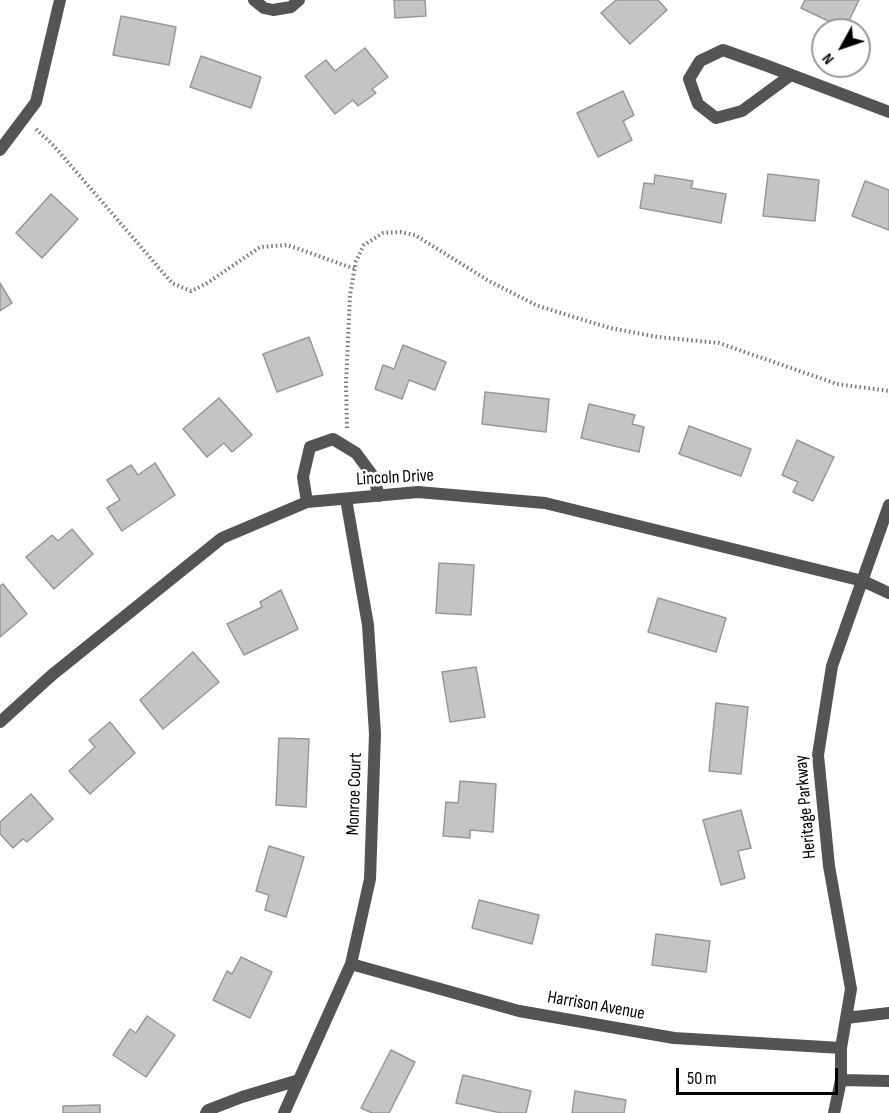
<!DOCTYPE html>
<html>
<head>
<meta charset="utf-8">
<style>
  body { margin:0 }
  #map { position:relative; width:889px; height:1113px; overflow:hidden; background:#fff; font-family:"Sofia Sans Condensed",sans-serif }
  canvas { display:block }
  .north { position:absolute; left:811px; top:18px; width:60px; height:60px; box-sizing:border-box; background:#fff; border:2px solid #999; border-radius:50%; rotate:230deg; font-size:16px; font-weight:700; line-height:24px; text-align:center; color:#000 }
  .north::after { content:''; display:block; margin:auto; width:21px; height:27px; background:#000; clip-path:polygon(50% 0,100% 100%,50% 72%,0 100%) }
  .scale { position:absolute; left:676px; top:1068px; width:162px; height:27px; box-sizing:border-box; border:3px solid #000; border-top:0; padding-left:8px; font-size:18px; line-height:21px; white-space:nowrap; color:#000; -webkit-text-stroke:4px #fff; paint-order:stroke }
</style>
</head>
<body>
<div id="map">
<canvas width="889" height="1113"></canvas>
<div class="north">N</div>
<div class="scale">50 m</div>
</div>
<script>
const ctx = document.querySelector('canvas').getContext('2d');
ctx.lineJoin = 'round';
function fillPath(path, color) {
  ctx.fillStyle = color;
  ctx.fill(path, 'evenodd');
}
function toPath(rows) {
  const path = new Path2D();
  for (const r of rows) {
    path.moveTo(r[0], r[1]);
    for (let i = 2; i < r.length; i += 2) path.lineTo(r[i], r[i + 1]);
  }
  return path;
}
function strokePath(path, color, width, dash) {
  ctx.strokeStyle = color;
  ctx.lineWidth = width;
  ctx.lineCap = dash ? 'butt' : 'round';
  ctx.setLineDash(dash || []);
  ctx.stroke(path);
}
function label(font, color, halo, rows, align = 'center') {
  ctx.font = font + ' "Sofia Sans Condensed",sans-serif';
  ctx.lineWidth = 6;
  ctx.setLineDash([]);
  ctx.textBaseline = 'middle';
  ctx.strokeStyle = halo;
  ctx.fillStyle = color;
  for (const [text, x, y, turn = 0] of rows) {
    ctx.save();
    ctx.translate(x, y);
    ctx.rotate((+turn || 0) * Math.PI / 180);
    ctx.textAlign = isNaN(turn) ? turn : align;
    if (halo) ctx.strokeText(text, 0, 0);
    ctx.fillText(text, 0, 0);
    ctx.restore();
  }
}
const building = toPath([
  [394,0,425,0,426,16,395,18,394,0],
  [616,0,658,0,667,10,630,44,601,13,616,0],
  [805,0,859,0,845,29,801,8,805,0],
  [121,16,176,27,169,65,113,55,121,16],
  [365,48,388,77,372,89,376,93,358,106,353,100,335,114,305,76,326,60,335,71,365,48],
  [201,56,261,77,251,108,190,87,201,56],
  [623,91,634,115,623,121,632,140,598,157,577,113,623,91],
  [768,174,819,180,815,221,763,216,768,174],
  [655,175,693,181,691,188,726,194,721,223,640,208,644,183,654,184,655,175],
  [865,181,889,190,889,230,852,216,865,181],
  [51,194,78,219,42,258,16,233,51,194],
  [0,283,12,303,0,311,0,283],
  [309,337,323,375,277,392,263,354,309,337],
  [403,345,446,362,435,390,409,380,402,399,375,389,383,365,394,369,403,345],
  [485,392,549,399,546,432,482,424,485,392],
  [219,398,252,435,232,452,224,443,207,457,183,429,219,398],
  [589,404,635,415,632,424,644,427,639,452,581,438,589,404],
  [689,426,751,449,741,476,679,454,689,426],
  [797,440,834,457,813,501,793,492,798,482,782,475,797,440],
  [155,463,175,495,122,531,107,508,120,500,107,480,131,465,138,475,155,463],
  [72,529,93,554,54,589,26,557,52,535,58,541,72,529],
  [439,563,474,565,471,615,436,613,439,563],
  [3,584,27,614,0,637,0,586,3,584],
  [281,590,298,629,244,655,227,624,262,607,260,602,281,590],
  [658,598,726,618,716,652,648,632,658,598],
  [193,652,219,682,163,729,140,700,193,652],
  [476,667,485,717,450,722,442,672,476,667],
  [716,703,748,707,741,774,709,771,716,703],
  [110,722,135,753,90,794,69,771,95,747,89,740,110,722],
  [279,738,309,739,306,807,276,805,279,738],
  [460,781,496,784,493,832,470,830,470,838,443,836,446,802,458,803,460,781],
  [31,794,53,819,27,842,23,839,13,848,0,834,0,822,31,794],
  [741,810,751,848,738,851,745,878,721,885,703,820,741,810],
  [269,846,304,857,286,917,265,910,269,895,256,891,269,846],
  [479,900,539,915,532,944,472,928,479,900],
  [656,934,710,941,706,972,652,965,656,934],
  [241,957,272,972,250,1018,213,1000,227,971,232,974,241,957],
  [147,1016,175,1035,146,1077,113,1055,130,1029,136,1033,147,1016],
  [391,1050,415,1062,389,1113,372,1113,361,1108,391,1050],
  [463,1075,531,1091,526,1113,501,1113,456,1103,463,1075],
  [575,1091,626,1100,624,1113,572,1113,575,1091],
  [100,1105,100,1113,63,1113,63,1106,100,1105]
]);
const path = toPath([
  [36,129,54,146,172,283,191,291,206,284,260,247,287,245,355,269],
  [347,428,346,384,350,295,356,261,364,245,383,233,400,232,415,235,489,281,538,306,610,328,658,337,719,343,837,384,889,391]
]);
const street = toPath([
  [254,0,264,8,273,10,291,7,299,0],
  [791,75,742,111,716,118,698,104,689,79,700,61,723,50,765,65,889,112],
  [0,150,36,102,60,0],
  [307,502,303,477,310,447,333,439,356,453,373,476,379,496],
  [0,722,52,675,222,538,307,502,418,492,545,503,863,581,889,593],
  [351,964,519,1011,674,1038,841,1048],
  [846,1018,889,1013],
  [841,1080,889,1081],
  [206,1113,208,1110,242,1097,299,1080],
  [284,1113,351,964,370,879,375,734,368,625,346,499],
  [834,1113,841,1080,841,1048,851,989,829,866,818,755,832,666,889,505]
]);
const streetNames = [
  ["Lincoln Drive",395,478,-3],
  ["Monroe Court",355,794,-88],
  ["Heritage Parkway",806,807,-95],
  ["Harrison Avenue",596,1006,10]
];
fillPath(building, '#c4c4c4');
strokePath(building, '#989898', 1.5);
strokePath(path, '#767676', 4, [1.5, 3]);
strokePath(street, '#545454', 12);
label('18px', '#000', '#fff', streetNames);
</script>
</body>
</html>
